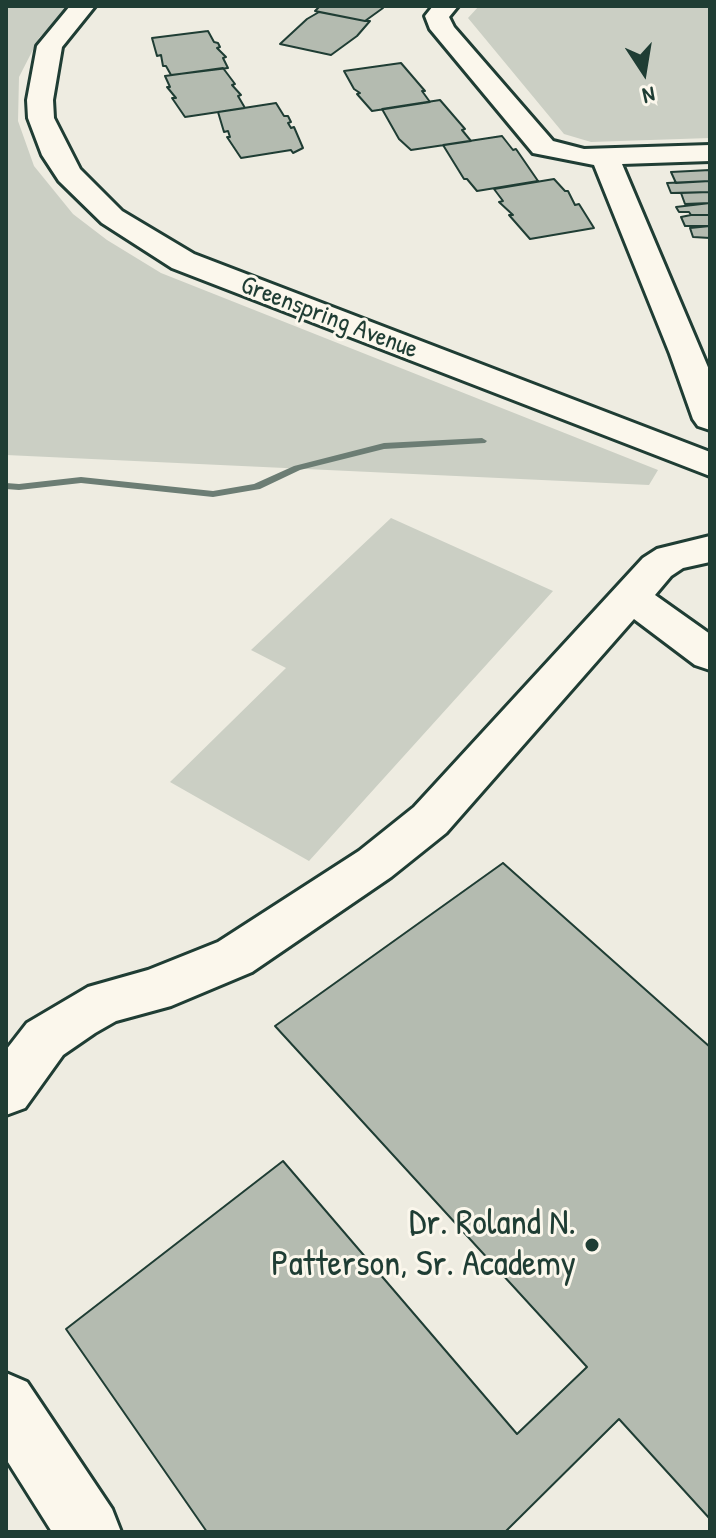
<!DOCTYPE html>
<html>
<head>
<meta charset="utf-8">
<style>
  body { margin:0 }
  #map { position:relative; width:716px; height:1538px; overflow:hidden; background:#eeece1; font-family:"Patrick Hand",sans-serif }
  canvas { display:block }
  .frame { position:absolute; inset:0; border:8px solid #1f3d34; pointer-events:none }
  .north { position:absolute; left:604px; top:32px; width:80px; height:80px; -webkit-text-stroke:6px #fbf7ec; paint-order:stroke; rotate:168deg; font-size:22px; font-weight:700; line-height:32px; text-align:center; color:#1f3d34 }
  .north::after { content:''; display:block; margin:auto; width:28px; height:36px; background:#1f3d34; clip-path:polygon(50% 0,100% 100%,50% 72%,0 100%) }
</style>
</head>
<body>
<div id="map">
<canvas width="716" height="1538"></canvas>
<div class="frame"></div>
<div class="north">N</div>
</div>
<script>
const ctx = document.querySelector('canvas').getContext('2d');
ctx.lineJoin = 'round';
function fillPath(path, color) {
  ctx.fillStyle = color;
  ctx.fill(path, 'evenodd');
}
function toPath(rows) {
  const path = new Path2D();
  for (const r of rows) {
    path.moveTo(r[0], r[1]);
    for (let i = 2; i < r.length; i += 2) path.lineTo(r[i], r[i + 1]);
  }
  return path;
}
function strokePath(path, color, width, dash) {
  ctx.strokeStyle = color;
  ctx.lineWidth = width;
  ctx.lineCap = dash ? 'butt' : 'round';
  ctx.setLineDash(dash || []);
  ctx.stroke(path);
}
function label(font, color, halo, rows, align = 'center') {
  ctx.font = font + ' "Patrick Hand",sans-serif';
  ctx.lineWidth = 6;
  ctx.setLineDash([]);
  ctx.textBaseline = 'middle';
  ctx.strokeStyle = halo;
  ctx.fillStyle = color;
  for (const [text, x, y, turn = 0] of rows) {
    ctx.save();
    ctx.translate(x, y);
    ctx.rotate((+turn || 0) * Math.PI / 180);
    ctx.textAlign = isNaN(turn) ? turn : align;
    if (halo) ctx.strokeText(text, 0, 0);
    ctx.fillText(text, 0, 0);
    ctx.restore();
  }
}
const green = toPath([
  [6,6,71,6,39,38,19,77,18,121,34,166,73,214,107,240,161,273,658,470,649,485,6,455],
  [479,6,710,6,710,138,591,142,564,134,468,18],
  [391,518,553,591,309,861,170,782,286,668,251,650]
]);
const stream = toPath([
  [482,438,487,441,485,443,384,449,300,470,260,489,213,497,81,483,19,490,6,489,6,483,19,484,81,477,213,491,254,484,294,466,384,443,482,438]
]);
const building = toPath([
  [320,6,382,6,383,8,365,21,315,11,320,6],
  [319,12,365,21,370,21,357,36,331,55,280,44,307,19,319,12],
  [208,31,214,42,218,43,220,47,217,48,226,57,223,58,228,68,171,75,166,66,163,66,161,55,157,56,152,38,208,31],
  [401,63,425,91,422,91,430,102,372,111,357,94,360,93,354,89,344,71,401,63],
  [223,68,235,84,232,85,241,95,238,96,245,108,185,117,172,98,176,98,167,87,170,87,165,76,223,68],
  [440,100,465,129,462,130,471,141,411,150,399,139,382,109,440,100],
  [276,103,284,116,288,116,291,122,288,123,291,128,294,127,303,148,293,153,291,150,241,158,227,137,230,137,228,131,224,132,218,112,276,103],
  [502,136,513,150,516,149,538,181,477,191,467,179,464,179,443,145,502,136],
  [710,170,710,181,676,183,671,172,710,170],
  [554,179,565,191,568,191,575,205,579,204,594,228,530,239,509,215,513,215,499,202,503,201,494,189,554,179],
  [710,181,710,192,671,193,667,183,710,181],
  [710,192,710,203,685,204,681,193,710,192],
  [710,203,710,215,691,215,689,212,679,212,676,207,710,203],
  [691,215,710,215,710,226,685,226,681,217,691,215],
  [710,226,710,238,693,237,690,228,710,226],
  [503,863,710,1047,710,1519,619,1419,505,1532,207,1532,66,1329,283,1161,517,1434,587,1367,275,1026,503,863]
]);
const minor = toPath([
  [433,6,458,6,449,17,454,27,553,141,584,149,710,145,710,161,622,164,710,372,710,430,698,426,693,419,670,354,594,165,533,153,430,29,425,16,433,6],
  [710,536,710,562,683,568,671,576,655,595,710,634,710,670,695,665,634,619,446,833,391,877,252,972,171,1006,116,1021,95,1033,63,1055,25,1108,6,1115,6,1050,27,1023,88,987,148,970,218,942,359,851,414,807,643,558,657,549,710,536],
  [6,1373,27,1382,112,1509,121,1532,52,1532,6,1459,6,1373]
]);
const major = toPath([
  [70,6,95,6,62,47,53,100,54,118,80,169,122,211,194,254,710,452,710,476,172,268,102,223,59,181,42,155,28,118,27,100,37,46,70,6]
]);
const markers = [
  [592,1245,8,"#1f3d34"]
];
const farStreetnames = [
  ["Greenspring Avenue",329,318,21]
];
const nearPoinames = [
  ["Dr. Roland N.",576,1224],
  ["Patterson, Sr. Academy",576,1265]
];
fillPath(green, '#cbcfc4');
fillPath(stream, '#6c7d74');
fillPath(building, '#b4bbb0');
strokePath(building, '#1f3d34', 2);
strokePath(minor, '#1f3d34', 6);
strokePath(major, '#1f3d34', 6);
fillPath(minor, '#fbf7ec');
fillPath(major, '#fbf7ec');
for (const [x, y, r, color] of markers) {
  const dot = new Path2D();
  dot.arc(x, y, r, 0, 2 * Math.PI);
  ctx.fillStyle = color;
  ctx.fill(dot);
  strokePath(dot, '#fbf7ec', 3);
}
label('26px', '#1f3d34', '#fbf7ec', farStreetnames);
label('36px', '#1f3d34', '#fbf7ec', nearPoinames, 'right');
</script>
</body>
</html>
